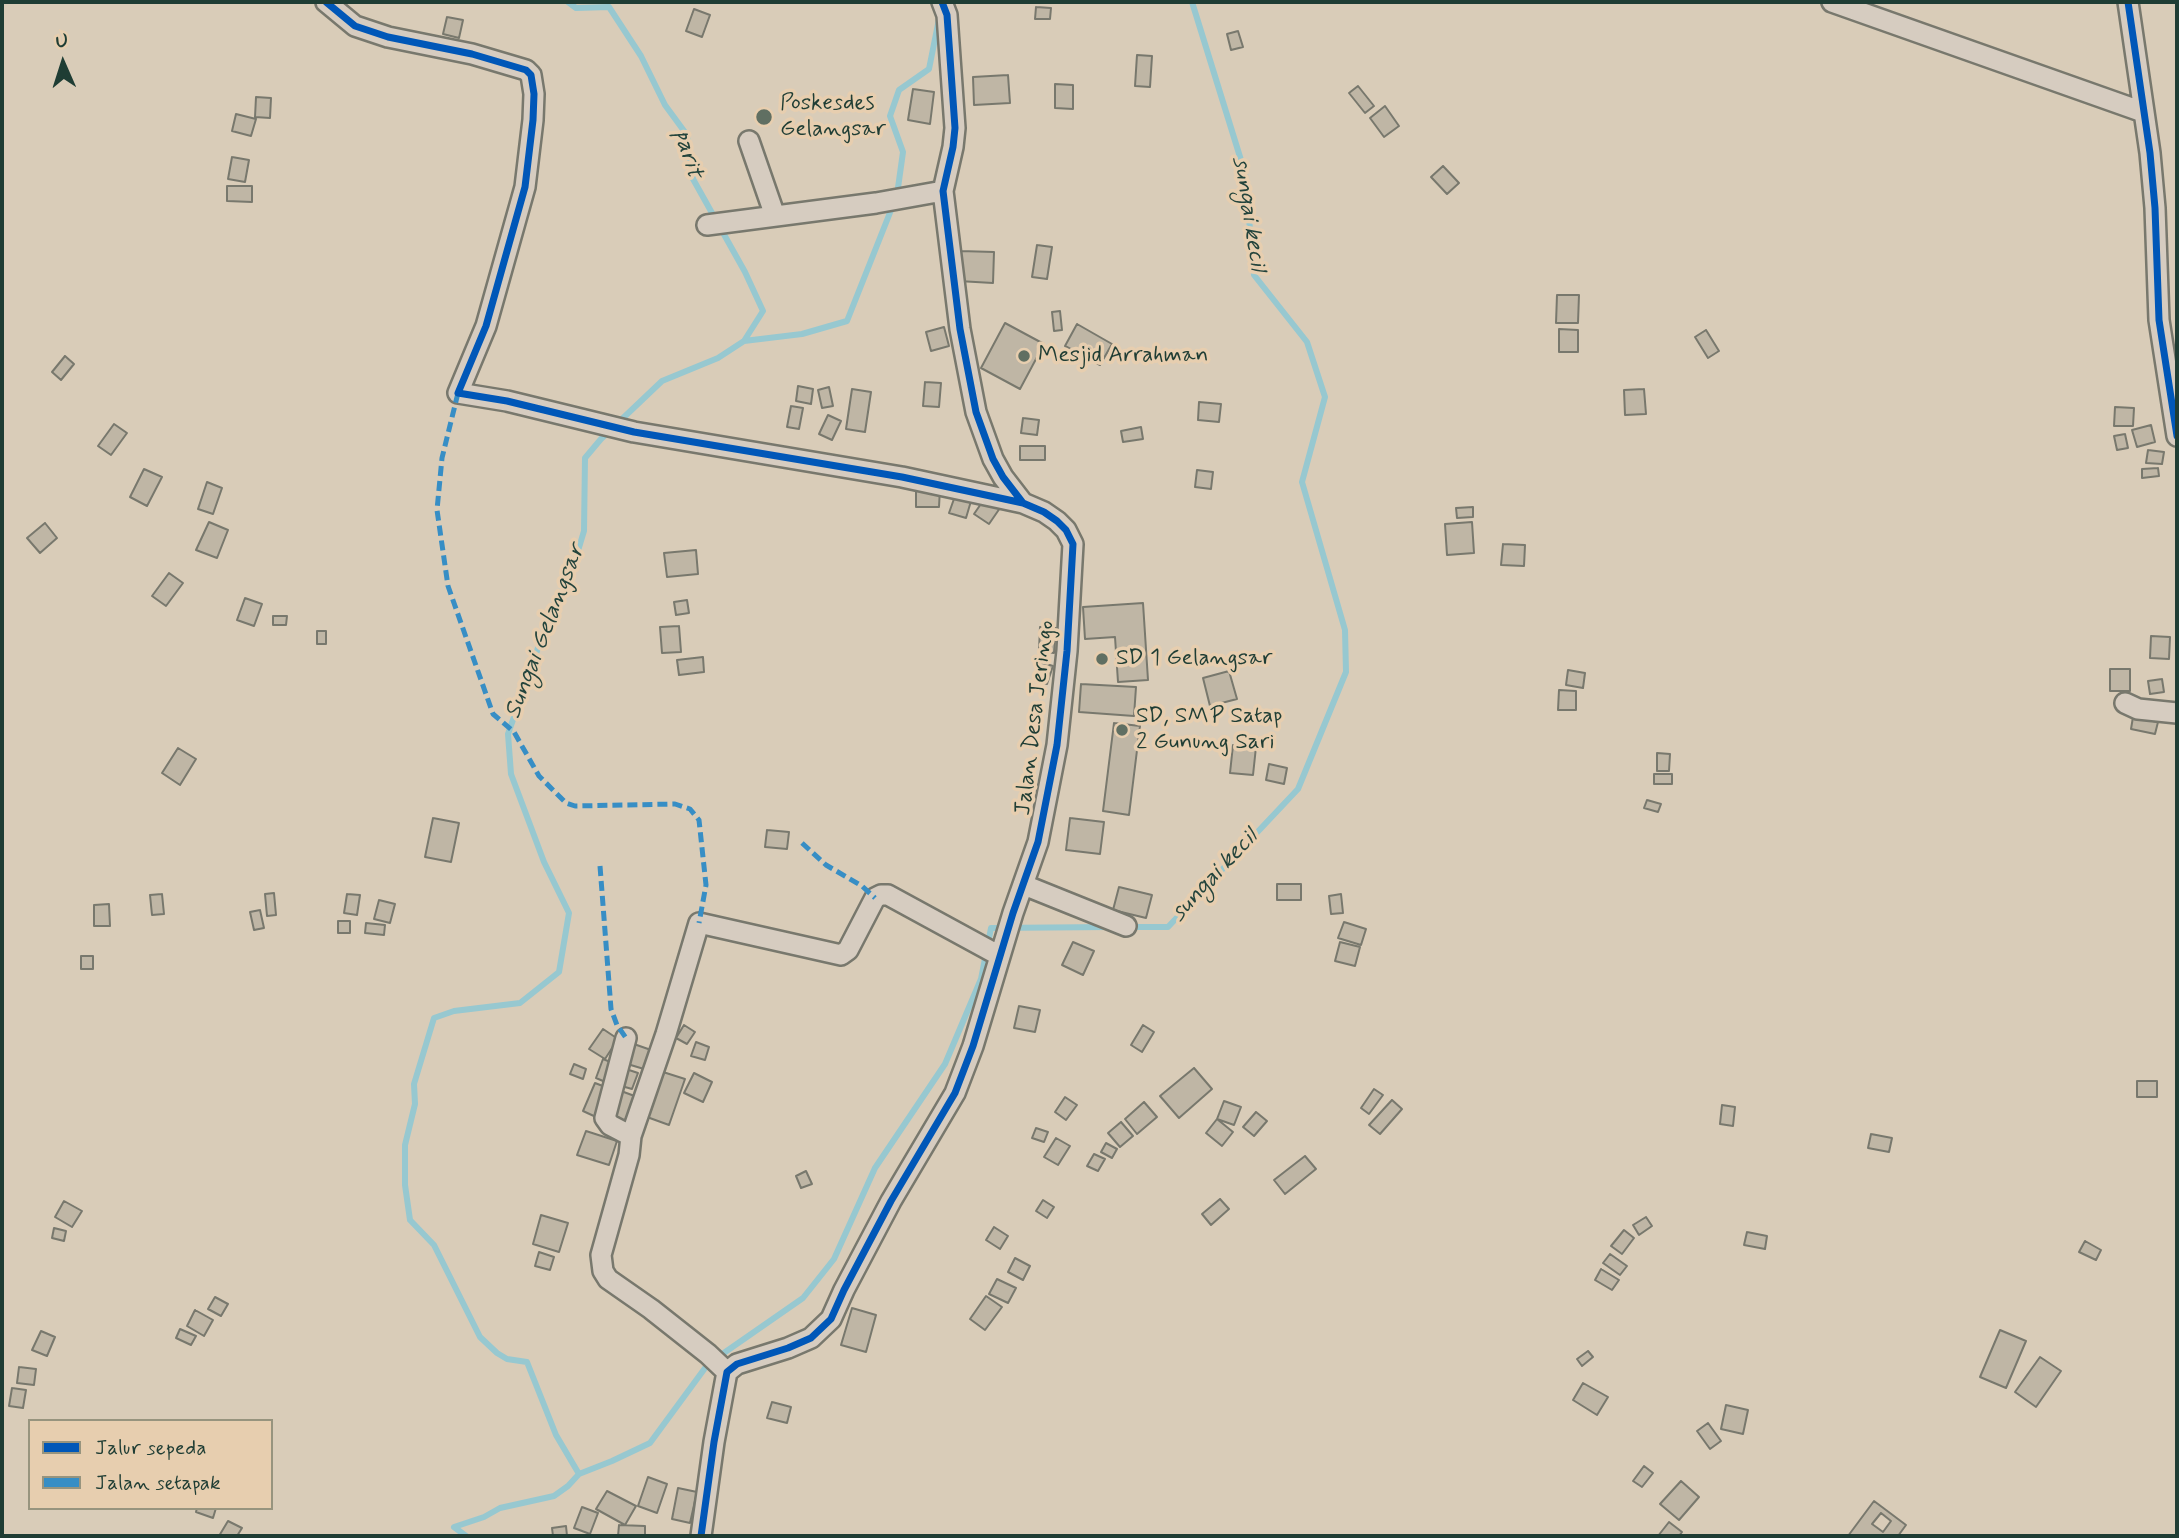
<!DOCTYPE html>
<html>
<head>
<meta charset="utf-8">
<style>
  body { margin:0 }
  #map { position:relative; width:2179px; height:1538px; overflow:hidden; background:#d9ccb8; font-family:Mynerve,sans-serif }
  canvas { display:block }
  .frame { position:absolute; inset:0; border:4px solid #1f3d34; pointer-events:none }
  .legend { position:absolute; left:28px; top:1419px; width:245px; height:91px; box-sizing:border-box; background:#e7ceaf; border:2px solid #97947e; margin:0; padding:9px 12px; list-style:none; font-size:21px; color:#1f3d34 }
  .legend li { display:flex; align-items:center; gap:14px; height:35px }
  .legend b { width:35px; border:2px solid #97947e }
  .north { position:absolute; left:28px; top:28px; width:70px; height:70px; -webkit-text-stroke:5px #e7ceaf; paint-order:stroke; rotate:357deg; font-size:19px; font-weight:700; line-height:28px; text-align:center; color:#1f3d34 }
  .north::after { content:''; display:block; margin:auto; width:24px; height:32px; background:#1f3d34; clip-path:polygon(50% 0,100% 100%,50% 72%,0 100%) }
</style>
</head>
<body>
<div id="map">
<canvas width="2179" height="1538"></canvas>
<div class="frame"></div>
<ul class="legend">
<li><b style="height:9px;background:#0057b8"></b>Jalur sepeda</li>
<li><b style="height:9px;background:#378ec5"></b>Jalan setapak</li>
</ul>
<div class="north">U</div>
</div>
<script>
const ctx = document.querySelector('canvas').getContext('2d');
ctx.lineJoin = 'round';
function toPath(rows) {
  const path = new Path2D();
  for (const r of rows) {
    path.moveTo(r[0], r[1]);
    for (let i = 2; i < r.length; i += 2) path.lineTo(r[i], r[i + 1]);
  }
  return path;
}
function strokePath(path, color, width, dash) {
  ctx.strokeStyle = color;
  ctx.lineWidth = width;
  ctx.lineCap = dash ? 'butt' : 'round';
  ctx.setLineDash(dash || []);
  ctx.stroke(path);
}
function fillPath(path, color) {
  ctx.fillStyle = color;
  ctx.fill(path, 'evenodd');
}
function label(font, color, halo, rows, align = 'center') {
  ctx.font = font + ' Mynerve,sans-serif';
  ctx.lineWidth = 7;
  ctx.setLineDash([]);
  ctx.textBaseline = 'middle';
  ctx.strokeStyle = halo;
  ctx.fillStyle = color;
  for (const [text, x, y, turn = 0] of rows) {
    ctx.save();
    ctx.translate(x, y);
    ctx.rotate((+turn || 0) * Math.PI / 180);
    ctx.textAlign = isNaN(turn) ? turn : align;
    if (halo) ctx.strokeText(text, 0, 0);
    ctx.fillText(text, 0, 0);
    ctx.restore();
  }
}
const stream = toPath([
  [568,2,576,8,609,7,641,56,665,105,687,135,693,179,745,272,763,311,744,341],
  [1128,927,1168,927,1298,789,1346,672,1345,630,1302,482,1325,397,1307,342,1254,275,1245,173,1192,2],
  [579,1474,612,1461,650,1443,708,1364,803,1298,834,1259,875,1168,945,1064,981,979,991,928,1110,927],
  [466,1536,454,1527,484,1517,500,1508,554,1496,568,1486,579,1474,556,1435,527,1362,507,1359,497,1353,480,1337,434,1245,410,1220,405,1185,405,1145,415,1104,414,1084,434,1018,454,1011,520,1003,559,972,569,913,544,862,511,774,508,734,553,605,571,574,584,531,585,458,601,439,662,381,718,358,744,341,802,334,847,321,897,195,903,152,890,116,899,90,929,69,940,14]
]);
const building = toPath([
  [1036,7,1051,8,1050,19,1035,19,1036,7],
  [694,9,710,15,702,37,686,31,694,9],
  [447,17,463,20,459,38,443,34,447,17],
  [1238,31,1243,47,1231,50,1227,34,1238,31],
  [1137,55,1152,56,1150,87,1135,86,1137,55],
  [1008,75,1010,103,974,105,973,77,1008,75],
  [1055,84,1073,85,1073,109,1055,108,1055,84],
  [1358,86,1374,106,1365,113,1349,93,1358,86],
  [913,89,934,92,930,124,908,120,913,89],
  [256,97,271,98,270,118,255,117,256,97],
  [1385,106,1399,126,1384,137,1370,118,1385,106],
  [236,114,256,119,251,136,232,131,236,114],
  [232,157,249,160,245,182,228,179,232,157],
  [1443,166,1459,183,1447,194,1431,177,1443,166],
  [227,186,252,186,252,202,227,201,227,186],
  [1037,245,1052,247,1047,279,1032,277,1037,245],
  [960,251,994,252,993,283,958,281,960,251],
  [1557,295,1579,295,1578,323,1556,323,1557,295],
  [1060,311,1062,330,1054,331,1052,312,1060,311],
  [1005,323,1044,344,1020,389,981,368,1005,323],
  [1077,324,1112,344,1100,365,1065,346,1077,324],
  [944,327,949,346,931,351,926,332,944,327],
  [1559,329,1578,330,1578,352,1559,352,1559,329],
  [1706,330,1719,351,1708,358,1695,337,1706,330],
  [65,356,74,364,61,380,52,372,65,356],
  [925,382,941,383,939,407,923,406,925,382],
  [798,386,813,389,811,404,796,401,798,386],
  [829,387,833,406,822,408,818,390,829,387],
  [852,389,871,392,865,432,846,429,852,389],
  [1644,389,1646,414,1625,415,1624,390,1644,389],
  [1199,402,1221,404,1219,422,1198,420,1199,402],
  [791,406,803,408,799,429,787,427,791,406],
  [2115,407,2134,408,2133,426,2114,426,2115,407],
  [828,415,841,421,832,440,819,434,828,415],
  [1023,418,1039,420,1037,435,1021,433,1023,418],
  [114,424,127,433,111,455,98,446,114,424],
  [2151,425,2155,442,2137,447,2132,430,2151,425],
  [1141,427,1143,439,1123,442,1121,431,1141,427],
  [2125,434,2128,448,2117,450,2114,436,2125,434],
  [1020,446,1045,446,1045,460,1020,460,1020,446],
  [2148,450,2164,452,2162,464,2146,463,2148,450],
  [2158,468,2159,476,2142,478,2142,469,2158,468],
  [144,469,162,477,147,506,130,497,144,469],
  [1197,470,1213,472,1211,489,1195,487,1197,470],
  [207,482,222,488,213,514,198,509,207,482],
  [916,487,940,488,939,507,916,507,916,487],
  [955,496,971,501,966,518,949,513,955,496],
  [985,498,1000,508,989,524,974,514,985,498],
  [1473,507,1473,517,1457,518,1456,508,1473,507],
  [209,522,228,530,217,558,196,550,209,522],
  [1472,522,1474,553,1447,555,1445,524,1472,522],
  [45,523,57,538,40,553,27,538,45,523],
  [1503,544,1525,545,1524,566,1501,565,1503,544],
  [696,550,698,574,667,577,664,553,696,550],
  [169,573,183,583,166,606,152,596,169,573],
  [245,598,262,604,254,626,237,620,245,598],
  [687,600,689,613,676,615,674,602,687,600],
  [1143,603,1148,680,1118,682,1115,637,1085,639,1083,607,1143,603],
  [273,616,287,616,286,625,273,625,273,616],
  [679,626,681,652,662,653,660,627,679,626],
  [1040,627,1056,628,1054,653,1039,651,1040,627],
  [317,631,326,631,326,644,317,644,317,631],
  [2151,636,2170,637,2169,659,2150,658,2151,636],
  [703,657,704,672,679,675,677,660,703,657],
  [1040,662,1053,666,1047,684,1034,679,1040,662],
  [2110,669,2130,669,2130,691,2110,691,2110,669],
  [1568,670,1585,673,1583,688,1566,685,1568,670],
  [1229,671,1237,699,1210,706,1203,678,1229,671],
  [2162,679,2164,692,2150,694,2148,681,2162,679],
  [1081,684,1136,687,1134,716,1079,712,1081,684],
  [1559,690,1576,691,1576,710,1558,710,1559,690],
  [2133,717,2158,722,2155,734,2131,729,2133,717],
  [1114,723,1140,726,1129,815,1103,811,1114,723],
  [1233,745,1256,747,1253,775,1230,773,1233,745],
  [178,748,196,759,180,785,162,773,178,748],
  [1657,753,1670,754,1669,771,1657,771,1657,753],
  [1269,764,1287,768,1284,784,1266,780,1269,764],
  [1654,774,1672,774,1672,784,1654,784,1654,774],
  [1647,800,1661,804,1658,812,1644,808,1647,800],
  [433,818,459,823,451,862,425,857,433,818],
  [1070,818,1104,822,1100,854,1066,850,1070,818],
  [767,830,789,832,787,849,765,847,767,830],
  [1277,884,1301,884,1301,900,1277,900,1277,884],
  [1119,887,1152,895,1146,918,1113,910,1119,887],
  [274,893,276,915,267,916,265,894,274,893],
  [162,894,164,914,152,915,150,895,162,894],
  [347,894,360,895,357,915,344,913,347,894],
  [1341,894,1343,913,1331,914,1329,896,1341,894],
  [379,900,395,904,390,923,374,919,379,900],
  [109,904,110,926,94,926,94,905,109,904],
  [260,910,264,928,254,930,250,912,260,910],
  [338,921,350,921,350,933,338,933,338,921],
  [1344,922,1366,929,1361,945,1338,938,1344,922],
  [366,923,385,925,384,935,365,933,366,923],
  [1073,942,1094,951,1083,975,1062,965,1073,942],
  [1340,942,1360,947,1355,966,1335,961,1340,942],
  [81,956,93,956,93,969,81,969,81,956],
  [1019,1006,1040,1010,1035,1032,1014,1028,1019,1006],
  [684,1025,695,1032,687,1044,676,1038,684,1025],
  [1143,1025,1154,1032,1142,1052,1131,1045,1143,1025],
  [603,1029,618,1039,605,1059,589,1049,603,1029],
  [696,1042,709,1047,705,1060,691,1056,696,1042],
  [631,1043,651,1050,644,1069,624,1063,631,1043],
  [603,1059,618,1065,610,1084,596,1078,603,1059],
  [574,1064,586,1069,583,1079,570,1074,574,1064],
  [623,1068,638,1073,632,1089,618,1085,623,1068],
  [1194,1068,1212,1089,1179,1118,1160,1096,1194,1068],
  [663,1072,685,1079,669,1125,647,1117,663,1072],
  [694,1073,712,1082,703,1102,684,1093,694,1073],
  [2137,1081,2157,1081,2157,1097,2137,1097,2137,1081],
  [595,1083,608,1088,596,1117,583,1111,595,1083],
  [1374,1089,1383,1095,1369,1114,1361,1108,1374,1089],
  [621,1091,640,1098,631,1125,612,1119,621,1091],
  [1065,1097,1077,1105,1066,1120,1055,1112,1065,1097],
  [1392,1100,1402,1109,1380,1134,1369,1125,1392,1100],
  [1224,1101,1241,1107,1234,1125,1217,1119,1224,1101],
  [1144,1102,1157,1117,1137,1134,1125,1119,1144,1102],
  [1722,1105,1735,1107,1733,1126,1720,1124,1722,1105],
  [1256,1112,1267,1121,1254,1136,1243,1127,1256,1112],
  [1217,1119,1233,1132,1222,1146,1206,1133,1217,1119],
  [1121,1122,1133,1136,1120,1147,1108,1133,1121,1122],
  [1036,1128,1048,1132,1044,1142,1032,1138,1036,1128],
  [586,1131,617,1141,609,1165,577,1155,586,1131],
  [1871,1134,1892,1138,1889,1152,1868,1148,1871,1134],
  [1056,1138,1070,1146,1058,1165,1044,1157,1056,1138],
  [1106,1143,1117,1149,1112,1158,1101,1152,1106,1143],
  [1094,1154,1105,1159,1098,1171,1087,1166,1094,1154],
  [1305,1156,1316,1169,1285,1194,1274,1180,1305,1156],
  [806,1171,812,1184,801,1188,796,1176,806,1171],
  [1220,1199,1229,1209,1211,1225,1202,1214,1220,1199],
  [1043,1200,1054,1207,1047,1218,1036,1211,1043,1200],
  [64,1201,82,1211,72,1227,55,1217,64,1201],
  [541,1215,568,1223,559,1252,533,1244,541,1215],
  [1646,1217,1652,1226,1639,1235,1633,1225,1646,1217],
  [994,1227,1008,1236,1000,1249,986,1240,994,1227],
  [54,1228,66,1231,64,1241,52,1238,54,1228],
  [1624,1230,1634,1238,1622,1254,1611,1246,1624,1230],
  [1747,1232,1767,1236,1765,1249,1744,1245,1747,1232],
  [2085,1241,2101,1250,2096,1260,2079,1252,2085,1241],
  [539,1252,554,1257,550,1270,535,1266,539,1252],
  [1610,1254,1627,1266,1620,1275,1603,1263,1610,1254],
  [1015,1258,1030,1266,1023,1280,1008,1272,1015,1258],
  [1601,1269,1619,1280,1612,1290,1595,1280,1601,1269],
  [997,1279,1016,1288,1008,1303,989,1294,997,1279],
  [986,1296,1002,1307,985,1330,970,1319,986,1296],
  [215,1297,228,1304,221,1316,208,1309,215,1297],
  [852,1308,876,1315,866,1352,841,1345,852,1308],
  [195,1310,213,1320,204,1336,187,1326,195,1310],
  [180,1329,196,1336,191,1345,176,1338,180,1329],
  [2000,1330,2026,1341,2006,1388,1980,1377,2000,1330],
  [41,1331,55,1337,47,1356,32,1350,41,1331],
  [1588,1351,1593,1357,1582,1366,1577,1359,1588,1351],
  [2040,1357,2061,1371,2036,1407,2015,1392,2040,1357],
  [19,1367,36,1369,34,1385,17,1383,19,1367],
  [1583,1383,1608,1397,1597,1415,1573,1400,1583,1383],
  [12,1388,26,1390,23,1408,9,1406,12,1388],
  [772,1402,791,1407,787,1423,767,1418,772,1402],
  [1726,1405,1748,1410,1743,1434,1721,1429,1726,1405],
  [1708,1423,1721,1441,1710,1449,1697,1431,1708,1423],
  [1644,1466,1653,1473,1642,1487,1633,1481,1644,1466],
  [648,1477,667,1484,657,1513,638,1506,648,1477],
  [1681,1481,1699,1497,1679,1520,1660,1504,1681,1481],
  [678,1488,697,1492,690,1523,672,1519,678,1488],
  [607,1491,636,1506,625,1525,596,1509,607,1491],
  [1874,1501,1906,1525,1898,1536,1848,1536,1874,1501],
  [582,1507,598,1513,590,1534,574,1528,582,1507],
  [197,1508,216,1508,213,1518,196,1512,197,1508],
  [1881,1513,1891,1521,1883,1532,1872,1524,1881,1513],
  [228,1521,242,1528,237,1536,219,1536,228,1521],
  [1669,1522,1682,1532,1679,1536,1658,1536,1669,1522],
  [619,1525,645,1526,645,1536,618,1536,619,1525],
  [566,1526,567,1536,553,1536,552,1528,566,1526]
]);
const minor = toPath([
  [326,2,355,26,388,37,472,54,526,70,531,75,534,94,533,120,525,187,486,326,458,393,507,401,634,432,902,477,1023,503],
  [1832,2,2143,112],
  [2128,2,2150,153,2155,208,2159,320,2177,436],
  [749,141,775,216],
  [707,225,876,203,943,191],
  [2125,703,2138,709,2177,713],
  [1024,885,1126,926],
  [626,1038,605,1118,610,1125,631,1136],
  [727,1372,708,1354,651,1309,608,1279,603,1271,601,1255,629,1155,631,1136,666,1034,699,923,841,955,848,950,875,898,881,895,888,895,1000,956],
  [701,1536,714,1442,727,1372,737,1364,788,1348,811,1338,831,1319,844,1290,891,1201,955,1093,973,1046,1013,913,1038,842,1057,745,1067,651,1073,544,1066,530,1057,521,1044,512,1023,503,1003,477,993,459,976,412,960,329,943,191,953,147,955,128,947,15,942,2]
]);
const quiet = toPath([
  [458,393,442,458,437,510,448,586,493,714,514,732,539,776,566,803,575,806,675,804,690,809,699,820,706,885,699,923],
  [802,843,826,865,862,886,875,898],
  [600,866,611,1009,617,1025,626,1038]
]);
const cycleway = toPath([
  [326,2,355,26,388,37,472,54,526,70,531,75,534,94,533,120,525,187,486,326,458,393,507,401,634,432,902,477,1023,503],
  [2128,2,2150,153,2155,208,2159,320,2177,436],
  [701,1536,714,1442,727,1372,737,1364,788,1348,811,1338,831,1319,844,1290,891,1201,955,1093,973,1046,1013,913,1038,842,1057,745,1067,651,1073,544,1066,530,1057,521,1044,512,1023,503,1003,477,993,459,976,412,960,329,943,191,953,147,955,128,947,15,942,2]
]);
const markers = [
  [764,117,9,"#606f62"],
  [1024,356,7,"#606f62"],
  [1102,659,7,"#606f62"],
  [1122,730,7,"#606f62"]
];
const poiNames = [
  ["Poskesdes",780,104],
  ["Gelangsar",780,130],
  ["Mesjid Arrahman",1038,356],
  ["SD 1 Gelangsar",1116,659],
  ["SD, SMP Satap",1136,717],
  ["2 Gunung Sari",1136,743]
];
const streetNames = [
  ["Jalan Desa Jeringo",1036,718,-83]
];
const waterNames = [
  ["parit",687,154,73],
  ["sungai kecil",1248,214,81],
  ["Sungai Gelangsar",546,632,-69],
  ["sungai kecil",1215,876,-47]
];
strokePath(stream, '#97c8d0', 6);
fillPath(building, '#bfb6a5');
strokePath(building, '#78786d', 2);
strokePath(minor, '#78786d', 24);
strokePath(minor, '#d6ccc0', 19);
strokePath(quiet, '#378ec5', 5, [10, 5]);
strokePath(cycleway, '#0057b8', 7);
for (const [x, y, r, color] of markers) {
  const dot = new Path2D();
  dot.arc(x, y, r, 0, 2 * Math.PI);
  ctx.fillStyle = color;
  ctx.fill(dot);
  strokePath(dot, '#e7ceaf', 2.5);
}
label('23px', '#1f3d34', '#e7ceaf', poiNames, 'left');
label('23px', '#1f3d34', '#e7ceaf', streetNames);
label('italic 24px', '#24443c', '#e7ceaf', waterNames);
</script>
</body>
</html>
